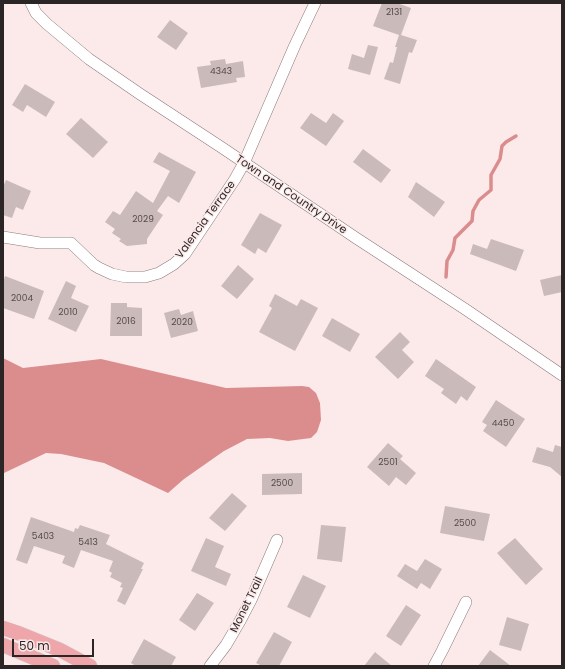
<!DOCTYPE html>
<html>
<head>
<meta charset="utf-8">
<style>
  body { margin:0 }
  #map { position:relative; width:565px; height:669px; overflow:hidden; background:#fceaea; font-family:Poppins,sans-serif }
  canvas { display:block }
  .frame { position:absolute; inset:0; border:4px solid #2c2525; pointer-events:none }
  .scale { position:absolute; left:12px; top:639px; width:82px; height:18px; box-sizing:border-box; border:2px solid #2c2525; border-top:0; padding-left:5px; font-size:12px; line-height:14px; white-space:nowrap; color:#2c2525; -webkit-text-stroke:3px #fceaea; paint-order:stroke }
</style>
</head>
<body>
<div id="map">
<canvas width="565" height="669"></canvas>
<div class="frame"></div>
<div class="scale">50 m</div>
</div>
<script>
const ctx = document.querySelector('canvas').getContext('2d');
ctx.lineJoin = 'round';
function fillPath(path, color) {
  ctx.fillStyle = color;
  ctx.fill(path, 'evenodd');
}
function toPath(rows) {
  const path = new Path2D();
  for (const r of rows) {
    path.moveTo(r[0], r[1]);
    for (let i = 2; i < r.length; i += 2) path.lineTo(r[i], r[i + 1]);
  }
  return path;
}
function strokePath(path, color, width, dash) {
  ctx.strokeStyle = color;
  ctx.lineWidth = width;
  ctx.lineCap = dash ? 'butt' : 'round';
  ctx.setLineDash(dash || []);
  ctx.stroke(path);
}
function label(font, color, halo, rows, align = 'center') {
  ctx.font = font + ' Poppins,sans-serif';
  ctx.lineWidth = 3;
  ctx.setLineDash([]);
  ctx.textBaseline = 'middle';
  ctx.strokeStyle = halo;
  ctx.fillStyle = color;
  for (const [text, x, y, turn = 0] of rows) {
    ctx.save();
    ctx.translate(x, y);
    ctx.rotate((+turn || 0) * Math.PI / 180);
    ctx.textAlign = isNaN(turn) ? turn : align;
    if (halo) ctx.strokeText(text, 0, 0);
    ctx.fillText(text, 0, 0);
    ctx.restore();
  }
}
const water = toPath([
  [3,358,23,368,101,359,226,388,302,386,309,387,316,393,320,403,321,420,317,432,311,438,288,441,270,438,247,439,224,451,184,479,168,493,104,463,61,454,46,453,4,473,3,473]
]);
const stream = toPath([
  [446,277,447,261,453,250,455,238,472,221,473,211,479,200,491,190,491,175,500,159,502,146,506,142,516,136]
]);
const building = toPath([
  [382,3,397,3,411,8,401,35,417,40,412,53,409,52,400,84,384,79,390,62,393,63,397,47,395,47,399,35,373,26],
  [170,20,188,33,176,50,157,37],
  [368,45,378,47,370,75,348,69,352,54,364,58],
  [225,59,226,64,243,61,245,77,236,78,237,82,201,88,197,67,211,65,210,61],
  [25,84,55,102,46,117,27,105,23,112,12,105],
  [311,113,326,123,333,113,344,121,326,146,300,128],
  [81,118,108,142,93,158,66,134],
  [363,149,391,170,381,183,353,162],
  [159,152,196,172,179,203,168,196,157,211,163,215,147,239,147,244,127,246,119,241,121,239,112,233,115,229,105,222,113,211,120,215,136,191,153,203,170,171,153,162],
  [6,180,31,191,23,210,16,207,12,218,3,215,3,187],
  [416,182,445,202,434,217,408,197],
  [260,213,282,225,266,253,258,248,255,254,241,245],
  [491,239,524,250,516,271,470,254,473,244,487,249],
  [238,265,254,279,237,299,221,286],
  [562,275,562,292,544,296,540,280],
  [5,276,44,291,34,319,3,308,3,283],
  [66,281,76,286,71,298,89,306,76,332,48,319],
  [275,294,297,306,301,299,318,308,295,351,259,332,272,308,269,306],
  [111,303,127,303,127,307,142,308,142,336,110,336],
  [179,309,181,315,193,311,198,331,171,338,164,313],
  [332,318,360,334,350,352,322,336],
  [400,332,410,342,402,350,414,362,398,379,375,357],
  [436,359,476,387,467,401,461,396,456,404,441,393,444,389,425,376],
  [496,400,525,419,506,447,483,431,487,425,482,422],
  [388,443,403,456,400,459,416,473,406,485,396,477,389,486,367,467],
  [555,445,562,447,562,477,550,467,532,462,537,447,553,452],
  [302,473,302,494,262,495,262,474],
  [232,493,247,506,225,531,209,518],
  [445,506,490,514,484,541,440,533],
  [31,517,74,532,75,528,78,529,80,525,110,535,106,544,144,563,141,569,143,569,125,605,117,601,123,588,120,587,122,583,110,577,112,573,109,571,113,561,81,550,74,568,62,563,65,556,34,546,27,564,16,560],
  [321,525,346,527,342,562,317,559],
  [206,538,224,546,215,567,231,574,226,586,191,571],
  [515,538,543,569,526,585,497,553],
  [425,559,442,569,430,589,421,583,417,589,397,576,405,564,417,571],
  [303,575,326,586,310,618,287,607],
  [197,593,214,603,195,631,179,620],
  [406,605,421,615,401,646,386,636],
  [507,617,529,624,521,651,499,645],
  [274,632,292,642,279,666,262,666,256,663],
  [144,639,176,657,171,666,136,666,131,663],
  [490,650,511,666,478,666],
  [375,652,392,666,364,666]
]);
const minor = toPath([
  [31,3,36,13,47,24,89,59,140,94,221,147,356,238,465,309,562,375],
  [3,237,40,243,71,243,94,265,99,268,112,274,126,277,145,277,159,273,174,264,185,254,235,179,244,163,295,45,315,3],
  [210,666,226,645,240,621,251,600,277,540],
  [434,666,442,651,466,602]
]);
const major = toPath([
  [3,628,18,633,60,650,90,666],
  [3,645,53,666]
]);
const numberNames = [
  ["2131",394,13],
  ["4343",221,72],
  ["2029",143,220],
  ["2004",22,299],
  ["2010",68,313],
  ["2016",126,322],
  ["2020",182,323],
  ["4450",503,424],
  ["2501",388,463],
  ["2500",282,484],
  ["2500",465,524],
  ["5403",43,537],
  ["5413",88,543]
];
const streetNames = [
  ["Town and Country Drive",291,195,34],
  ["Valencia Terrace",206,220,-54],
  ["Monet Trail",247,605,-64]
];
fillPath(water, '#db8c8d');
strokePath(stream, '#db8c8d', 3.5);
fillPath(building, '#cbbaba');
strokePath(minor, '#8b7b7b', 12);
strokePath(major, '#d1cfcf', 15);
strokePath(minor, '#fff', 11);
strokePath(major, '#efa6aa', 14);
label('9px', '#544a4a', null, numberNames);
label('11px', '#2c2525', '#fceaea', streetNames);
</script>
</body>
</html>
